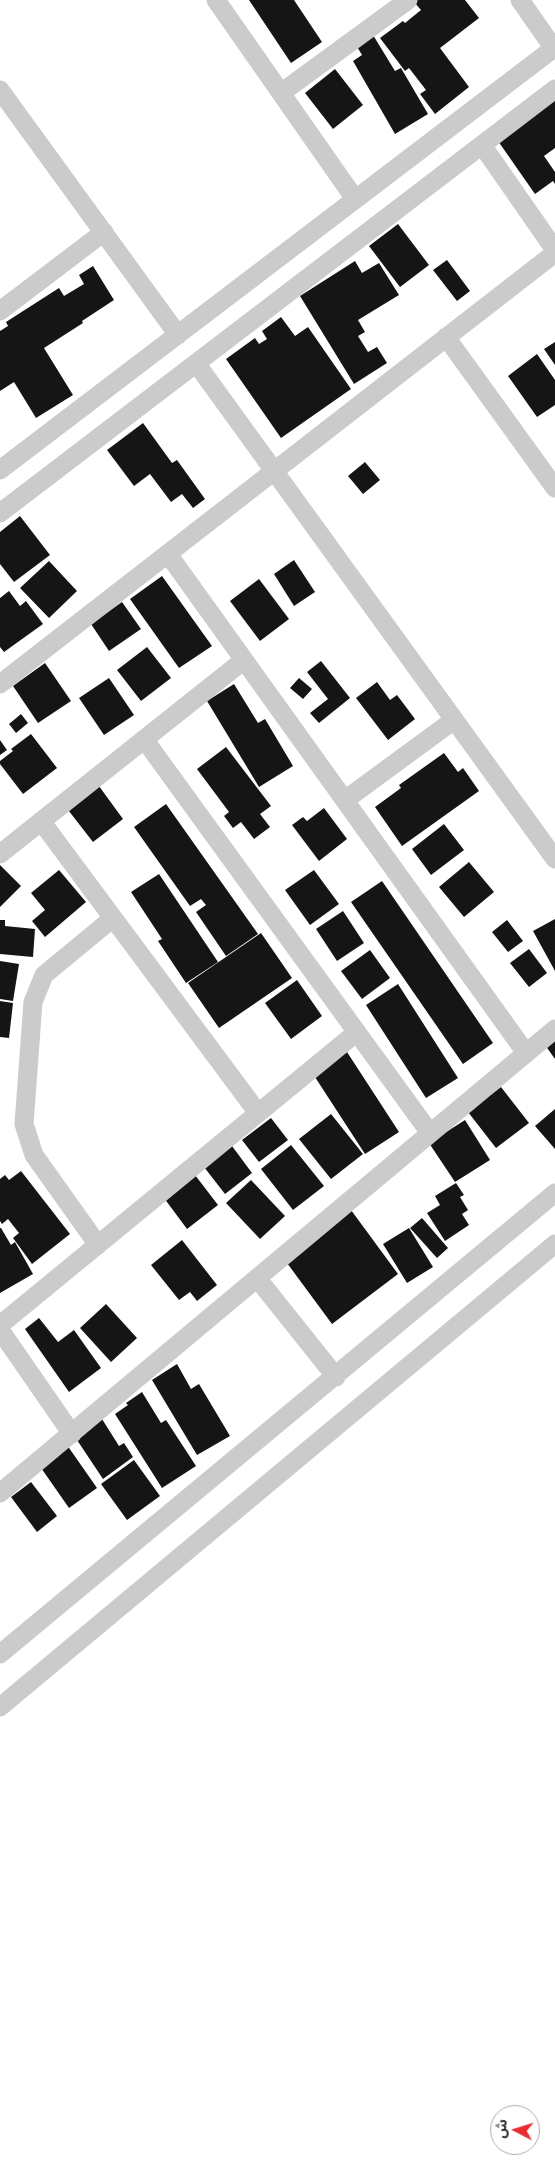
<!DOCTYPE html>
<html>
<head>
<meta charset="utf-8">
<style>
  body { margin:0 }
  #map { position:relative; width:555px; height:2170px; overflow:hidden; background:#fff; font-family:Manrope,"Noto Sans Arabic",sans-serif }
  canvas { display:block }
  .north { position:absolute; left:490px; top:2105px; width:50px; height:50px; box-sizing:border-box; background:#fff; border:1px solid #ababab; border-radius:50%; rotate:275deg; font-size:14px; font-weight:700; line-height:20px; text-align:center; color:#2e2e2e }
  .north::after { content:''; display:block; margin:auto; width:18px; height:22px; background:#e82e33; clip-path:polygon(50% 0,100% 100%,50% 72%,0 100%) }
</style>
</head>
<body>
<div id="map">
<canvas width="555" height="2170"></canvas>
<div class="north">ش</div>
</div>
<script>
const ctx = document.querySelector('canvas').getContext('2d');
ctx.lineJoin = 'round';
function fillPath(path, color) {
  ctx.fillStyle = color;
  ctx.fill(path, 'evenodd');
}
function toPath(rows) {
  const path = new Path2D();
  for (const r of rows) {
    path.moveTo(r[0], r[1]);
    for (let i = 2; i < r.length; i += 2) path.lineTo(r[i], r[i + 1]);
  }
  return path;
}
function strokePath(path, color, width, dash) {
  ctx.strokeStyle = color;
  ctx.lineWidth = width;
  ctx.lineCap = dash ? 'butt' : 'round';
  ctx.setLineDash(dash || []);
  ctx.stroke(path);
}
const building = toPath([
  [249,0,294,0,322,42,291,63],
  [417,0,465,0,479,18,440,48,469,87,435,114,420,94,426,90,409,68,405,71,380,38,403,21,405,23,421,10,414,2],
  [373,35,395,71,401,68,428,114,395,134,353,61,362,55,356,45],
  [335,69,363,105,333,129,305,93],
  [555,100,555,148,544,156,555,172,555,184,553,181,535,194,498,141],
  [398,224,429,265,400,287,369,246],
  [447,260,470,291,457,301,433,270],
  [355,261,362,273,379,263,399,295,358,320,365,332,358,336,368,352,377,347,387,363,354,384,300,296],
  [93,266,114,300,82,321,83,323,44,348,73,395,36,418,14,382,0,391,0,331,8,326,6,322,59,288,64,296,84,284,79,275],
  [281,317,295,336,308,327,351,389,281,438,226,359,255,338,259,344,267,339,262,331],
  [555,342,555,365,544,349],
  [537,354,555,380,555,405,537,417,508,376],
  [143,423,172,463,177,460,205,499,193,508,182,494,171,502,150,474,134,486,107,450],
  [365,462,380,480,363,494,348,476],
  [20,516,50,555,14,582,0,564,0,532],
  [294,560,315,592,294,606,274,574],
  [49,561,77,591,49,618,20,588],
  [162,576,212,646,179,668,130,599],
  [259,579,289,619,260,641,230,601],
  [9,591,20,606,26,601,43,624,4,652,0,647,0,598],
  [122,602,141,629,109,651,91,624],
  [147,647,171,678,141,701,117,670],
  [321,661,350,698,319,723,310,713,328,699,307,672],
  [45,663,71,701,38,723,13,686],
  [109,678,134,715,104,735,79,698],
  [299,678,312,689,303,699,290,688],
  [377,682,390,700,397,695,415,719,388,740,356,698],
  [234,684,258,723,265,719,293,766,259,787,207,701],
  [21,714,28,723,16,733,9,724],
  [31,734,57,768,23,794,0,764,0,761,13,751,11,749],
  [0,740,7,750,0,755],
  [226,747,271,806,260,814,270,827,254,839,241,822,233,828,224,816,229,812,197,769],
  [444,753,458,772,463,768,479,791,402,846,375,807,401,788,399,785],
  [96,782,123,819,93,842,65,806],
  [166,804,258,934,226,956,196,912,206,905,201,899,190,906,134,827],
  [324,808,347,839,319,861,292,825,303,817,307,821],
  [444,824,464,850,431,875,412,849],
  [469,862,494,892,464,917,439,887],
  [0,865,21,886,0,907],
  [59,870,86,902,45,937,32,921,45,910,31,893],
  [314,870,339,904,310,925,285,890],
  [159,874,218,962,186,983,158,941,162,939,131,892],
  [382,881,493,1043,463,1064,351,902],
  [343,911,364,943,337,961,316,929],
  [555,919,555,971,533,931],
  [0,920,5,920,5,926,35,929,33,957,0,954],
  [507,920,523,941,508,952,492,932],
  [261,933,292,978,219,1028,188,983],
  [529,949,547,973,529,987,510,963],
  [370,950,390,978,362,999,341,971],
  [0,961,19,964,13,1001,0,999],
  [297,980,322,1016,291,1039,265,1003],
  [398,984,458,1078,426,1098,366,1005],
  [0,1001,13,1003,9,1038,0,1037],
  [555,1038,555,1059,545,1045],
  [347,1052,399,1132,365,1154,313,1074],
  [501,1087,529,1123,496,1148,468,1112],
  [555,1109,555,1149,535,1126],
  [331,1114,363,1154,331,1179,299,1139],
  [271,1118,288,1140,259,1162,242,1140],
  [465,1120,490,1160,455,1182,429,1143],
  [291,1145,324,1186,293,1210,261,1169],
  [232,1146,252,1173,225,1194,204,1167],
  [21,1171,70,1234,32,1264,13,1238,19,1233,8,1219,2,1224,0,1221,0,1179,5,1175,9,1180],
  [195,1175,218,1205,187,1229,164,1198],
  [251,1180,285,1216,260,1239,226,1203],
  [456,1183,464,1195,460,1197,468,1210,462,1214,469,1225,445,1241,427,1213,440,1205,435,1196],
  [351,1210,398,1274,332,1324,287,1263],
  [422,1218,448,1248,437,1258,410,1228],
  [0,1228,1,1228,11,1245,15,1242,33,1274,0,1293],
  [409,1228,433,1267,407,1283,383,1244],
  [182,1240,217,1285,197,1301,190,1292,179,1300,151,1265],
  [106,1304,137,1338,111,1362,80,1328],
  [39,1318,58,1342,74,1330,101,1368,69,1392,25,1329],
  [177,1364,191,1389,199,1384,230,1436,197,1455,152,1380],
  [142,1392,161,1423,166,1420,196,1466,162,1488,115,1414,128,1405,126,1403],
  [102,1419,119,1446,124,1443,133,1457,103,1479,75,1437],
  [67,1445,97,1488,69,1508,39,1465],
  [134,1460,160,1496,127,1520,101,1484],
  [31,1482,57,1516,37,1532,11,1497]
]);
const minor = toPath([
  [216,0,355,199],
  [520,0,555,50],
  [0,90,178,335],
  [281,93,408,0],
  [482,145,555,250],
  [0,311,104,232],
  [446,337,555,488],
  [196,363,555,859],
  [0,470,554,48],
  [0,513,555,89],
  [168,554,526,1053],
  [0,684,555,253],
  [144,739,430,1133],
  [345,800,454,720],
  [41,821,258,1113],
  [0,854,244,660],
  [98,1245,34,1155,24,1124,33,1002,44,975,113,918],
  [257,1278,336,1377],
  [0,1325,357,1032],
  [0,1330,72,1434],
  [0,1493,555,1029],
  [0,1654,555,1193],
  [0,1707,555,1244]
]);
fillPath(building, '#151515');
strokePath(minor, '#cbcbcb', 19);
</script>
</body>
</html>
